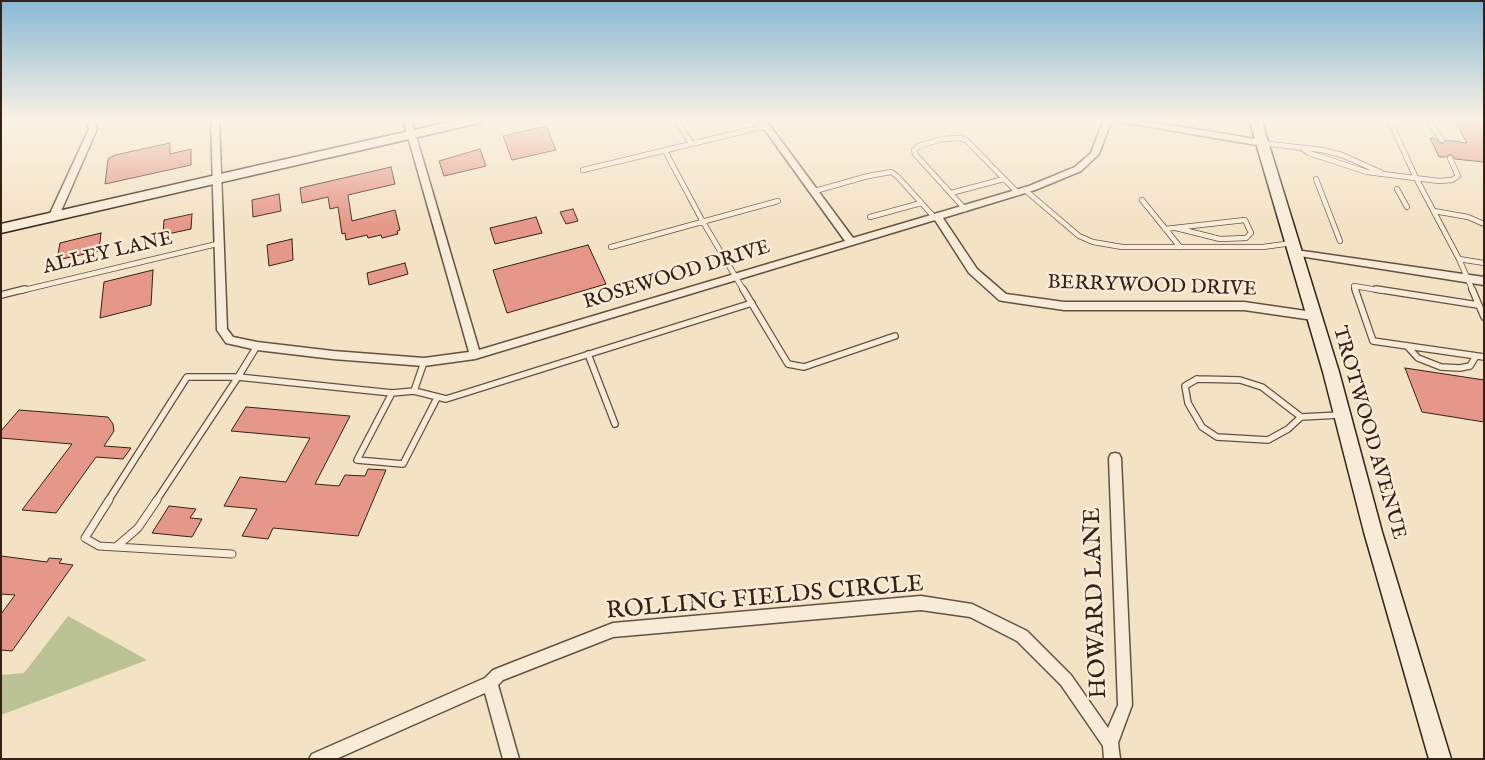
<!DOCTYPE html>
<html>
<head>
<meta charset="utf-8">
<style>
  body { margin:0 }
  #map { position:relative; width:1485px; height:760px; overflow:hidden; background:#f4e2c4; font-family:"IM FELL English",serif }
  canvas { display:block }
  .frame { position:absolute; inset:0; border:2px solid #372115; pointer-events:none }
</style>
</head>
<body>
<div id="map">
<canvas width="1485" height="760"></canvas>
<div class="frame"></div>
</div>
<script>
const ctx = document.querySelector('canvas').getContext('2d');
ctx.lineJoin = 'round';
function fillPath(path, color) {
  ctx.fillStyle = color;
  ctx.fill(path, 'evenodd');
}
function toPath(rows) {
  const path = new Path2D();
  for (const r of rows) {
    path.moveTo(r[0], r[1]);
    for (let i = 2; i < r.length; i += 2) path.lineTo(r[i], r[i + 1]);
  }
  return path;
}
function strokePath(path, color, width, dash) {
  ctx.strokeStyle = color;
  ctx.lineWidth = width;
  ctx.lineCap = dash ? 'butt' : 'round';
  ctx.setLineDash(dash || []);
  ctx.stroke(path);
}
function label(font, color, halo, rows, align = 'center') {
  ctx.font = font + ' "IM FELL English",serif';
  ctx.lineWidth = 4.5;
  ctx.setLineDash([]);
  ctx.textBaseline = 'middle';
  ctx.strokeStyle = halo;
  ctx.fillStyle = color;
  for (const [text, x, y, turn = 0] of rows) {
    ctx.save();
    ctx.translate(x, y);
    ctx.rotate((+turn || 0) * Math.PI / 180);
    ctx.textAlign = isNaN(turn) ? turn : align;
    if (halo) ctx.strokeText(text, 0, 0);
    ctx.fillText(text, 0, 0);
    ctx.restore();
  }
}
const green = toPath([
  [68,616,147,660,1,715,1,675,24,673]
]);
const building = toPath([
  [1454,119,1484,119,1484,162,1455,159,1451,154,1446,157,1439,157,1430,138,1436,139,1442,144,1446,140,1467,143,1454,119],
  [546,126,556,150,512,160,503,136,546,126],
  [170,143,170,154,191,149,191,165,105,184,108,159,115,155,170,143],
  [480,149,486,166,444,176,439,161,480,149],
  [391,167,395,184,348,195,352,221,395,210,400,230,397,231,398,234,382,238,381,235,368,238,367,235,346,240,345,233,342,234,338,207,330,209,328,197,302,203,300,188,391,167],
  [279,194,281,211,253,217,252,200,279,194],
  [573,209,578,221,566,224,560,212,573,209],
  [192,214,191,229,163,235,164,220,192,214],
  [536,217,542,233,495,244,490,228,536,217],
  [101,233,99,251,57,260,60,243,101,233],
  [292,239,293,260,269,266,267,245,292,239],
  [588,245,606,284,507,313,493,270,588,245],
  [405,263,408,274,369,285,367,273,405,263],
  [153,270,151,305,100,318,104,282,153,270],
  [1405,368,1484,380,1484,422,1422,412,1405,368],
  [246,407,350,416,315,484,339,486,345,475,365,476,368,469,386,470,358,536,273,528,268,539,242,536,257,509,224,506,240,477,286,482,310,438,231,431,246,407],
  [19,410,108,417,113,424,114,431,104,446,131,448,123,459,96,457,56,513,22,510,72,444,1,438,1,431,19,410],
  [169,506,196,509,190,518,202,519,192,537,152,533,169,506],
  [1,556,47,562,49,558,62,559,59,563,73,565,12,651,1,650,1,614,15,595,1,594,1,556]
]);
const laneFar2 = toPath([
  [675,119,692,144],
  [1244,119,1255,121],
  [1389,119,1416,178,1459,259,1473,291],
  [1427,119,1442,140],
  [1262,143,1322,150,1342,155,1380,172],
  [1302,148,1309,153,1367,172,1439,181,1452,180,1458,176,1450,158],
  [665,151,703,222,744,291],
  [583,170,766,126],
  [1316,179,1340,241],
  [1397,189,1407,207],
  [1025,190,1079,236,1093,242,1122,247,1263,247,1292,243],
  [815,191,868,176,891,172,897,176,935,218],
  [951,193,1004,179],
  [1142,200,1180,247],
  [965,209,915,154,914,150,919,146,942,139,959,138,966,140,1018,193],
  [1434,211,1468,217,1484,224],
  [870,217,921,203],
  [1165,229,1245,220,1251,233,1246,238,1220,239,1176,228],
  [611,247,778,201],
  [1459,259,1484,263],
  [20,291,221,243],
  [1356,291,1354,286,1384,291]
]);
const laneFar1 = toPath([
  [743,289,788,364,804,367,895,336],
  [1355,289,1373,341,1484,357],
  [1376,289,1478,305],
  [1472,289,1484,317],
  [1,295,25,289],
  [1407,346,1418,358,1441,367,1460,368,1470,366,1476,356],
  [588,354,615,424],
  [238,377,392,393,414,391,446,399,752,303],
  [238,377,257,346],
  [1197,379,1240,380,1262,387,1301,417,1288,429,1268,440,1217,437,1202,427,1188,403,1185,386,1197,379],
  [414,391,424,362],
  [392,393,357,460,403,464,437,398],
  [1301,417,1340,415],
  [108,501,187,377,238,377],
  [156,501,238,377]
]);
const lane = toPath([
  [109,500,85,538,99,546,116,547,138,528,157,500],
  [116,547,232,554]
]);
const street = toPath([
  [86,119,94,119,97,129,58,218,53,221,50,220,48,218,89,129,86,119],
  [211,119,219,119,227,329,233,337,257,342,333,351,424,358,469,352,403,119,411,119,479,350,845,241,757,119,765,119,853,238,1029,186,1075,167,1091,153,1104,119,1112,119,1099,154,1081,171,1035,190,943,218,977,269,1006,294,1064,302,1244,302,1313,312,1318,316,1313,320,1244,310,1064,310,1003,301,999,300,969,273,935,220,475,359,424,366,333,359,257,350,226,343,217,330,211,119],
  [1112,119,1133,119,1262,140,1266,143,1262,146,1116,121,1112,119],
  [1296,250,1484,277,1484,285,1293,255,1291,253,1296,250],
  [1115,453,1119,454,1121,458,1132,705,1118,743,1120,759,1104,759,1103,746,1061,685,1017,641,970,617,921,610,613,637,503,680,498,685,519,759,503,759,485,693,336,759,309,759,312,754,485,678,493,670,613,623,921,596,972,604,1027,631,1071,675,1108,728,1118,705,1109,458,1111,454,1115,453]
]);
const secondary = toPath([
  [462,119,485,119,479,123,1,233,1,224,462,119],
  [1249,119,1261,119,1339,372,1382,532,1451,759,1429,759,1364,532,1323,372,1249,119]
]);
const streetNames = [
  ["ALLEY LANE",108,254,-13],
  ["ROSEWOOD DRIVE",677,276,-17],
  ["BERRYWOOD DRIVE",1152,287,2],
  ["TROTWOOD AVENUE",1368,433,74]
];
const nearStreetnames = [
  ["ROLLING FIELDS CIRCLE",765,599,-5],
  ["HOWARD LANE",1097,603,-92]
];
fillPath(green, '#bbc395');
fillPath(building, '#e59789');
strokePath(building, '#372115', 1);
strokePath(laneFar2, '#665141', 6);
strokePath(laneFar1, '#665141', 8);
strokePath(lane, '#665141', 9);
strokePath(street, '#665141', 3);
strokePath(secondary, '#372115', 3);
strokePath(laneFar2, '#f8ecd9', 4.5);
strokePath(laneFar1, '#f8ecd9', 5.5);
strokePath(lane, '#f8ecd9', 7);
fillPath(street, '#f8ecd9');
fillPath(secondary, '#f8ecd9');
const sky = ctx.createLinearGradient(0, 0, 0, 226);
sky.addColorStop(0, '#89b8d5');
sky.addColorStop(0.53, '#faf2e4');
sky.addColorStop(1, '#faf2e400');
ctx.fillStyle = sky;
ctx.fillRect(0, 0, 1485, 226);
label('20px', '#372115', '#f8ecd9', streetNames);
label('24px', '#372115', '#f8ecd9', nearStreetnames);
</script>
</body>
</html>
